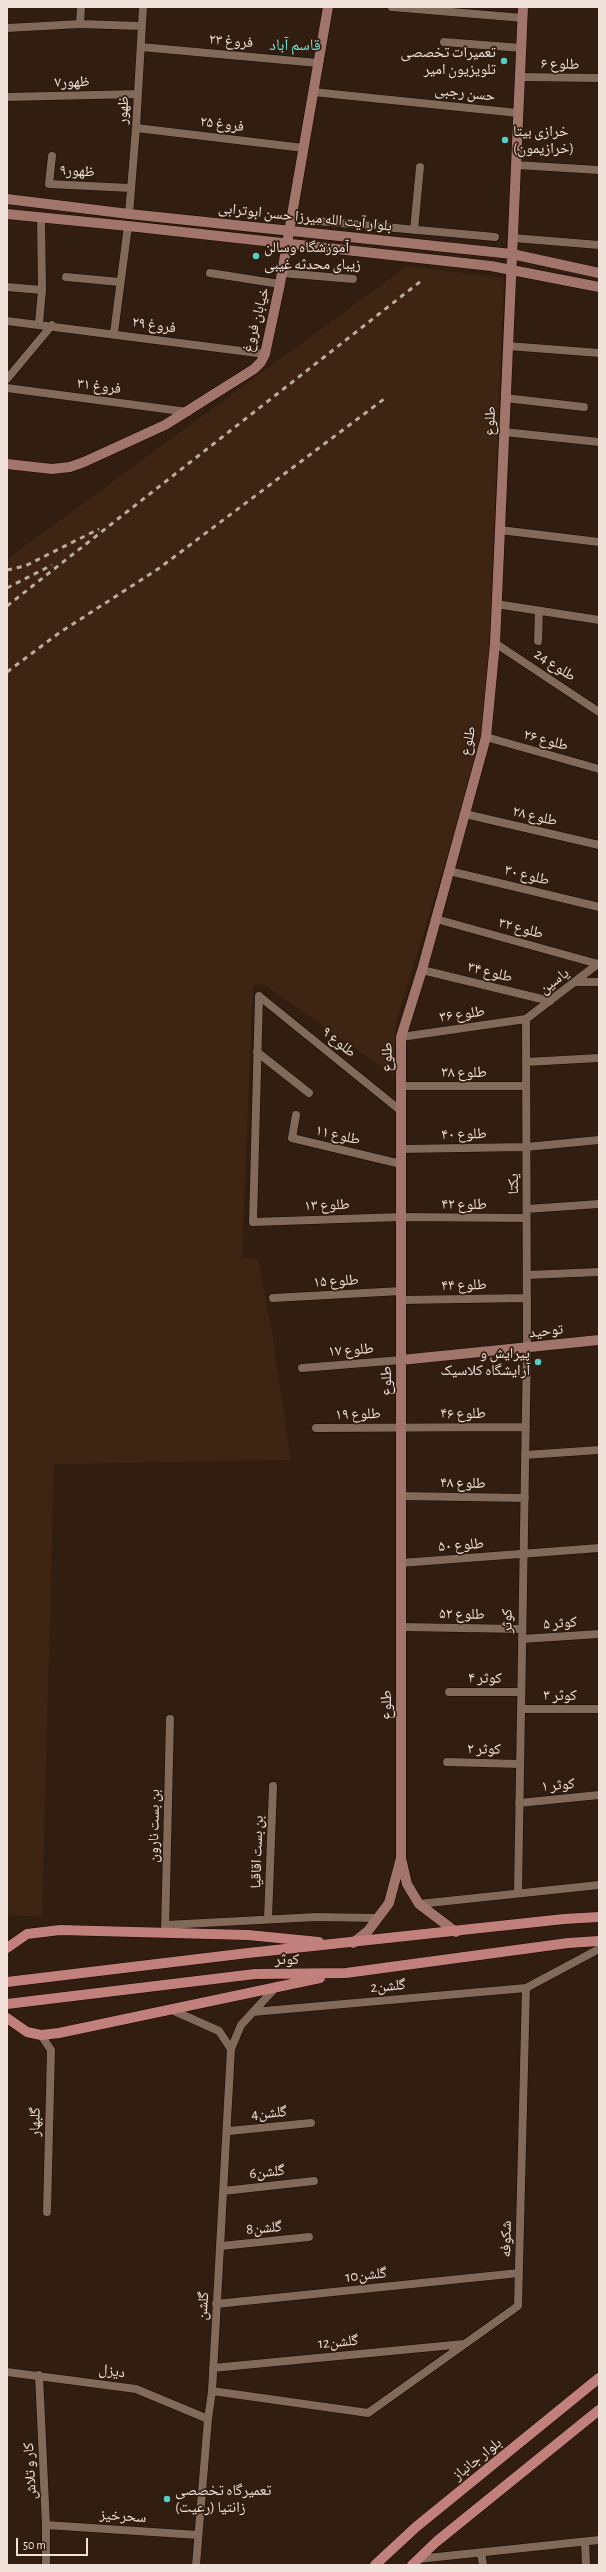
<!DOCTYPE html>
<html>
<head>
<meta charset="utf-8">
<style>
  body { margin:0 }
  #map { position:relative; width:606px; height:2572px; overflow:hidden; background:#311e10; font-family:"Alegreya Sans",sans-serif }
  canvas { display:block }
  .frame { position:absolute; inset:0; border:8px solid #f0e2d9; pointer-events:none }
  .scale { position:absolute; left:16px; top:2538px; width:72px; height:18px; box-sizing:border-box; border:2px solid #f0e2d9; border-top:0; padding-left:5px; font-size:12px; line-height:14px; white-space:nowrap; color:#f0e2d9; -webkit-text-stroke:3px #311e10; paint-order:stroke }
</style>
</head>
<body>
<div id="map">
<canvas width="606" height="2572"></canvas>
<div class="frame"></div>
<div class="scale">50 m</div>
</div>
<script>
const ctx = document.querySelector('canvas').getContext('2d');
ctx.lineJoin = 'round';
function fillPath(path, color) {
  ctx.fillStyle = color;
  ctx.fill(path, 'evenodd');
}
function toPath(rows) {
  const path = new Path2D();
  for (const r of rows) {
    path.moveTo(r[0], r[1]);
    for (let i = 2; i < r.length; i += 2) path.lineTo(r[i], r[i + 1]);
  }
  return path;
}
function strokePath(path, color, width, dash) {
  ctx.strokeStyle = color;
  ctx.lineWidth = width;
  ctx.lineCap = dash ? 'butt' : 'round';
  ctx.setLineDash(dash || []);
  ctx.stroke(path);
}
function label(font, color, halo, rows, align = 'center') {
  ctx.font = font + ' "Alegreya Sans","Noto Naskh Arabic",sans-serif';
  ctx.lineWidth = 3.5;
  ctx.setLineDash([]);
  ctx.textBaseline = 'middle';
  ctx.strokeStyle = halo;
  ctx.fillStyle = color;
  for (const [text, x, y, turn = 0] of rows) {
    ctx.save();
    ctx.translate(x, y);
    ctx.rotate((+turn || 0) * Math.PI / 180);
    ctx.textAlign = isNaN(turn) ? turn : align;
    if (halo) ctx.strokeText(text, 0, 0);
    ctx.fillText(text, 0, 0);
    ctx.restore();
  }
}
const built = toPath([
  [407,266,504,278,487,700,476,763,396,1022,394,1076,263,984,253,986,242,1257,258,1259,271,1326,291,1460,54,1464,42,1917,7,1915,7,559]
]);
const street = toPath([
  [392,7,523,18],
  [80,24,81,7],
  [7,28,80,24,141,26],
  [444,42,521,48],
  [141,47,318,63],
  [520,77,599,78],
  [313,92,518,113],
  [7,97,138,94],
  [136,128,304,148],
  [52,156,49,184,130,188],
  [516,165,599,170],
  [129,214,136,128,143,7],
  [318,221,495,237],
  [414,230,420,167],
  [513,238,599,245],
  [210,273,280,284],
  [282,273,353,279],
  [66,277,120,282],
  [7,287,42,290],
  [7,321,265,354],
  [39,323,42,290,41,217],
  [114,333,128,226],
  [508,346,599,353],
  [7,379,52,325],
  [7,388,188,412],
  [505,398,584,407],
  [504,432,599,442],
  [500,530,599,542],
  [496,604,599,620],
  [538,641,539,611],
  [495,643,599,712],
  [486,737,599,769],
  [465,814,599,845],
  [449,871,599,907],
  [436,919,598,964],
  [422,970,550,1001],
  [576,982,599,982],
  [259,996,253,1222,401,1217,526,1218],
  [259,996,401,1111],
  [401,1037,526,1019,599,963],
  [257,1052,309,1093],
  [526,1062,599,1058],
  [401,1086,526,1086],
  [296,1115,292,1138,401,1164],
  [401,1149,526,1147,599,1140],
  [527,1209,599,1204],
  [527,1275,599,1272],
  [273,1298,401,1291],
  [401,1300,527,1298],
  [302,1368,401,1360],
  [316,1428,526,1427],
  [525,1455,599,1450],
  [401,1496,525,1498],
  [401,1563,599,1548],
  [401,1627,522,1629],
  [522,1639,599,1634],
  [449,1692,521,1692],
  [521,1709,599,1709],
  [447,1762,520,1764],
  [519,1803,599,1795],
  [518,1893,527,1348,526,1019],
  [419,1904,599,1885],
  [268,1919,273,1786],
  [166,1925,316,1917,378,1918],
  [165,1932,170,1719],
  [172,2010,219,2031,231,2049],
  [253,2012,526,1988,599,1949],
  [41,2035,51,2050,47,2212],
  [229,2131,311,2123],
  [223,2191,314,2181],
  [221,2246,309,2237],
  [216,2304,519,2273],
  [213,2368,464,2344],
  [7,2372,136,2389,208,2419],
  [39,2375,46,2525,46,2565],
  [212,2391,368,2413,518,2306,526,1988],
  [46,2525,198,2535],
  [585,2542,586,2565],
  [481,2553,483,2565],
  [418,2559,599,2540],
  [196,2565,208,2419,212,2391,231,2049,241,2025,277,1986]
]);
const secondary = toPath([
  [7,199,129,214,512,254,599,273],
  [7,214,128,226,491,266,599,287],
  [7,464,52,469,70,467,84,462,165,425,254,369,261,362,265,354,280,284,328,7],
  [401,1360,599,1340],
  [401,1858,401,1037,422,970,486,737,495,643,523,7],
  [353,1943,368,1931,389,1903,401,1858,407,1884,419,1904,456,1932]
]);
const primary = toPath([
  [7,1948,27,1934,60,1930,248,1935,319,1942],
  [7,1982,248,1953,564,1919,599,1917],
  [7,2004,255,1974,346,1973,568,1943,599,1941],
  [7,2018,27,2032,41,2035,59,2033,320,1978],
  [375,2565,416,2527,599,2378],
  [412,2565,436,2542,599,2410]
]);
const rail = toPath([
  [7,570,25,566,99,529],
  [7,588,52,565],
  [7,606,421,281],
  [7,672,59,633,158,569,384,399]
]);
const markers = [
  [504,61,4,"#54cdc7"],
  [505,140,4,"#54cdc7"],
  [256,256,4,"#54cdc7"],
  [538,1362,4,"#54cdc7"],
  [167,2499,4,"#54cdc7"]
];
const streetNames = [
  ["فروغ ۲۳",231,41,5],
  ["طلوع ۶",560,64,1],
  ["ظهور۷",72,82,-1],
  ["حسن رجبی",465,93,6],
  ["ظهور",123,110,-87],
  ["فروغ ۲۵",222,124,7],
  ["ظهور۹",77,171,3],
  ["بلوار آیت الله میرزا حسن ابوترابی",305,217,6],
  ["خیابان فروغ",256,320,-75],
  ["فروغ ۲۹",154,325,8],
  ["فروغ ۳۱",99,386,7],
  ["طلوع",490,421,-88],
  ["طلوع 24",555,665,33],
  ["طلوع ۲۶",546,740,15],
  ["طلوع",468,741,-78],
  ["طلوع ۲۸",535,816,13],
  ["طلوع ۳۰",527,875,14],
  ["طلوع ۳۲",521,928,15],
  ["طلوع ۳۴",490,972,14],
  ["یاسین",554,981,-37],
  ["طلوع ۳۶",462,1014,-8],
  ["طلوع ۹",339,1042,39],
  ["طلوع",387,1057,-89],
  ["طلوع ۳۸",464,1072],
  ["طلوع ۴۰",464,1134,-1],
  ["طلوع ۱۱",338,1135,13],
  ["یکتا",513,1184,-90],
  ["طلوع ۴۲",464,1204],
  ["طلوع ۱۳",327,1205,-2],
  ["طلوع ۱۵",336,1281,-3],
  ["طلوع ۴۴",464,1285,-1],
  ["توحید",546,1331,-7],
  ["طلوع ۱۷",351,1350,-4],
  ["طلوع",386,1381,-90],
  ["طلوع ۴۶",463,1413],
  ["طلوع ۱۹",358,1414,-1],
  ["طلوع ۴۸",463,1483,1],
  ["طلوع ۵۰",461,1545,-4],
  ["طلوع ۵۲",462,1614,1],
  ["کوثر",507,1621,-89],
  ["کوثر ۵",560,1623,-4],
  ["کوثر ۴",485,1678,1],
  ["کوثر ۳",560,1695],
  ["طلوع",386,1705,-90],
  ["کوثر ۲",484,1749,1],
  ["کوثر ۱",558,1785,-5],
  ["بن بست نارون",154,1826,-89],
  ["بن بست اقاقیا",257,1852,-88],
  ["کوثر",287,1959],
  ["گلشن2",388,1986,-5],
  ["گلشن4",269,2113,-5],
  ["گلبهار",35,2122,-89],
  ["گلشن6",267,2172,-6],
  ["گلشن8",264,2228,-5],
  ["شکوفه",506,2239,-89],
  ["گلشن10",366,2275,-6],
  ["گلشن",203,2306,-86],
  ["گلشن12",338,2342,-5],
  ["دیزل",112,2371,8],
  ["بلوار جانباز",477,2459,-39],
  ["کار و تلاش",30,2471,-93],
  ["سحرخیز",123,2516,4]
];
const poiNames = [
  ["تعمیرات تخصصی",496,52,"right"],
  ["تلویزیون امیر",496,69,"right"],
  ["خرازی بیتا",513,131],
  ["(خرازیمون)",513,148],
  ["آموزشگاه وسالن",264,247],
  ["زیبای محدثه غیبی",264,264],
  ["پیرایش و",530,1353,"right"],
  ["آرایشگاه کلاسیک",530,1370,"right"],
  ["تعمیرگاه تخصصی",175,2490],
  ["زانتیا (رعیت)",175,2507]
];
const neighbourhoodNames = [
  ["قاسم آباد",295,45]
];
fillPath(built, '#3e2412');
strokePath(street, '#180700', 9);
strokePath(secondary, '#180700', 11);
strokePath(primary, '#180700', 11);
strokePath(street, '#826a5a', 8);
strokePath(secondary, '#a2756c', 10);
strokePath(primary, '#c2807d', 10);
strokePath(rail, '#bbaca1', 3, [5, 5]);
for (const [x, y, r, color] of markers) {
  const dot = new Path2D();
  dot.arc(x, y, r, 0, 2 * Math.PI);
  ctx.fillStyle = color;
  ctx.fill(dot);
  strokePath(dot, '#311e10', 1.5);
}
label('15px', '#f0e2d9', '#311e10', streetNames);
label('15px', '#f0e2d9', '#311e10', poiNames, 'left');
label('16px', '#76e1db', '#311e10', neighbourhoodNames);
</script>
</body>
</html>
